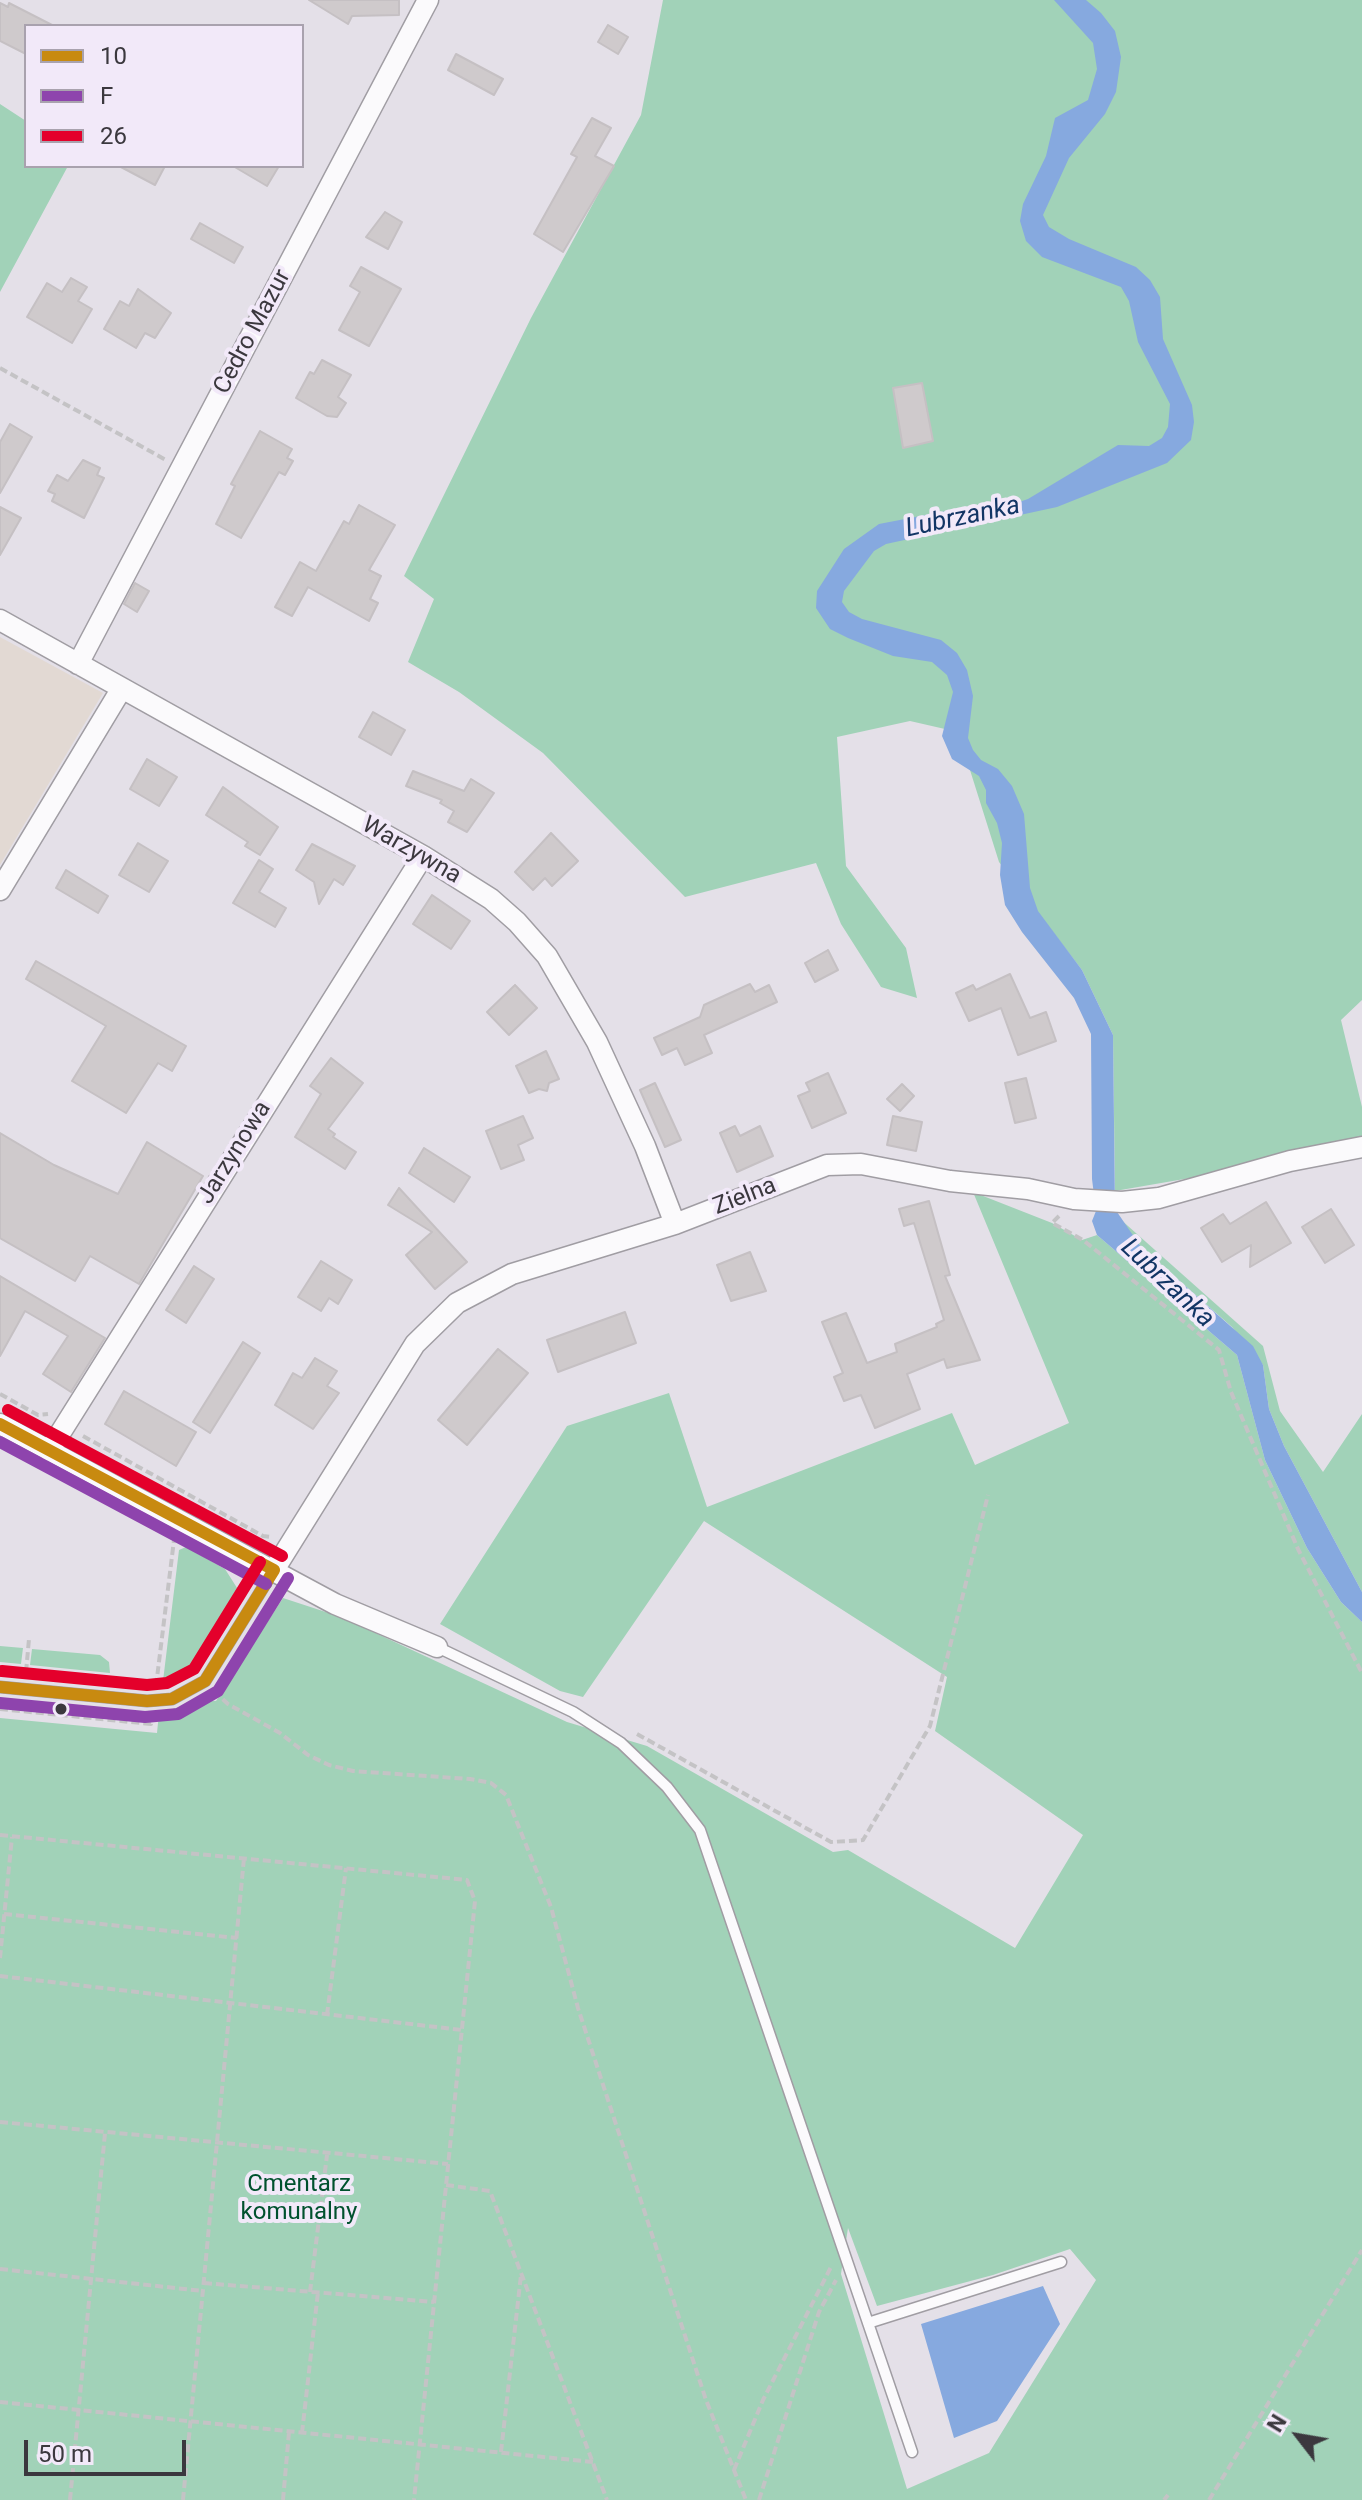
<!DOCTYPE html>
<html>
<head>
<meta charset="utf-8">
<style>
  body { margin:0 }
  #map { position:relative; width:1362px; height:2500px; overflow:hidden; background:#e4e0e8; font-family:Roboto,sans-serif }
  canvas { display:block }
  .legend { position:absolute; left:24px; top:24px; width:280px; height:144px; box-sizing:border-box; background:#f2e9f9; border:2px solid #a9a2ae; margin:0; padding:10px 14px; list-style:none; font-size:24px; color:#3b383e }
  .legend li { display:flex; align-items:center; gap:16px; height:40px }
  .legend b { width:40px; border:2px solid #a9a2ae }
  .north { position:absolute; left:1258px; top:2396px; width:80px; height:80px; -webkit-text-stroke:6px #f2e9f9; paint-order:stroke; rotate:301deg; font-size:22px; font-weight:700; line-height:32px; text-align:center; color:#3b383e }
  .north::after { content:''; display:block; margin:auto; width:28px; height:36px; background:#3b383e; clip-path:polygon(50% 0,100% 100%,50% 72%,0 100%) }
  .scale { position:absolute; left:24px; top:2440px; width:162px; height:36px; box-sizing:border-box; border:4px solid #3b383e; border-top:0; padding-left:10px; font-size:24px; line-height:28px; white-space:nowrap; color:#3b383e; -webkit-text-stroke:6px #f2e9f9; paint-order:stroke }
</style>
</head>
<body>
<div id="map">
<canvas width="1362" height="2500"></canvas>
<ul class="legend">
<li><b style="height:10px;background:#c88a10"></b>10</li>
<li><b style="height:10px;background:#8e44ad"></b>F</li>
<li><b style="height:10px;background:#e4002b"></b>26</li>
</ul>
<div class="north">N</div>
<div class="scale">50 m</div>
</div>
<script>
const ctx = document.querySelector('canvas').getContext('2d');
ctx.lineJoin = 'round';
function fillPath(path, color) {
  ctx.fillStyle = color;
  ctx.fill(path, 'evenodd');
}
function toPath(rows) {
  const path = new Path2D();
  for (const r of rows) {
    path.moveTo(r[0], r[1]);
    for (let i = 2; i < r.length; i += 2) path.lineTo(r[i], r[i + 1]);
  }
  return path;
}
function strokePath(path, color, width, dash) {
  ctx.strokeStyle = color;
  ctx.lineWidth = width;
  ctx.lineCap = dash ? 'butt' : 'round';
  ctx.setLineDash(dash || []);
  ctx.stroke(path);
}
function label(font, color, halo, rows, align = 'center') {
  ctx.font = font + ' Roboto,sans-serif';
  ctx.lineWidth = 8;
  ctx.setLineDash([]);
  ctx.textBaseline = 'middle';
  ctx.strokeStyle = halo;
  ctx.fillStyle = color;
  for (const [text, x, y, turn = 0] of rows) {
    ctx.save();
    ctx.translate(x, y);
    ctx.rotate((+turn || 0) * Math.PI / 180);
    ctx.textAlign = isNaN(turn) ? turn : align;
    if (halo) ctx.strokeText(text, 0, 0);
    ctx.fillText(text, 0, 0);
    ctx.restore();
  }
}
const commercial = toPath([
  [0,637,103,693,0,865]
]);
const green = toPath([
  [663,0,1362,0,1362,1000,1341,1020,1362,1107,1362,1141,1282,1152,1219,1173,1115,1191,1113,1035,1082,970,999,862,958,732,910,721,837,737,846,866,906,948,917,998,881,987,841,924,816,863,685,897,543,753,459,692,408,662,434,599,404,576,531,318,641,115],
  [0,104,26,121,26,166,68,166,0,292],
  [973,1192,1052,1223,1082,1240,1097,1235,1237,1355,1265,1460,1307,1548,1341,1602,1362,1622,1362,2500,0,2500,0,1718,157,1733,159,1713,203,1700,216,1701,283,1598,341,1617,567,1722,647,1746,833,1852,848,1850,1015,1948,1083,1835,935,1731,947,1677,704,1521,583,1697,560,1691,440,1624,567,1426,669,1393,707,1507,952,1413,975,1465,1069,1423],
  [848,2228,877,2306,993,2275,1070,2249,1096,2280,989,2453,907,2489,841,2274],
  [1119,1218,1263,1346,1280,1411,1323,1472,1362,1414,1362,1592,1284,1446,1269,1409,1263,1365,1232,1327,1141,1247],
  [186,1547,225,1569,239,1591,199,1661,190,1671,163,1681,179,1550],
  [0,1646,23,1648,21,1664,0,1662],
  [32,1649,100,1655,109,1662,110,1673,30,1665]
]);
const water = toPath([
  [1054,0,1086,0,1101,13,1115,31,1121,57,1116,92,1105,114,1069,158,1043,215,1049,227,1069,239,1136,267,1150,280,1160,297,1163,339,1192,405,1194,422,1191,440,1167,463,1057,507,886,544,874,551,844,591,842,602,849,612,862,619,941,640,957,653,967,670,973,696,968,738,973,750,981,760,998,769,1012,786,1024,814,1030,888,1038,911,1082,970,1113,1035,1115,1209,1141,1247,1253,1346,1263,1365,1269,1409,1284,1446,1362,1592,1362,1622,1341,1602,1307,1548,1265,1460,1237,1355,1097,1235,1092,1221,1096,1211,1092,1179,1091,1034,1074,998,1022,932,1005,905,1000,875,1002,843,997,823,986,803,986,790,979,776,952,759,942,736,953,692,947,675,932,662,893,656,848,638,830,629,816,608,817,591,844,549,879,524,952,510,996,510,1028,499,1118,445,1149,446,1162,438,1168,427,1170,404,1138,342,1129,301,1121,287,1042,257,1026,241,1020,221,1023,204,1046,156,1055,118,1088,100,1097,69,1093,43],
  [1043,2286,1060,2324,997,2421,954,2438,921,2324]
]);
const building = toPath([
  [309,0,399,0,399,15,352,16,348,24,309,0],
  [0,3,8,7,9,3,54,26,26,26,26,54,0,41,0,3],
  [608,25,628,37,618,54,598,42,608,25],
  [456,54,503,79,494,95,448,70,456,54],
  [592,118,611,128,595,156,614,166,563,252,534,234,577,157,571,154,592,118],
  [119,166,165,166,155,185,119,166],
  [233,166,279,166,267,186,233,166],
  [385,212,402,222,388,249,366,237,385,212],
  [200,223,243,247,234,263,191,239,200,223],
  [361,267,401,289,369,346,339,330,360,292,350,286,361,267],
  [71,278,87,287,78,301,92,309,72,343,27,317,47,283,62,292,71,278],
  [138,289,171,313,155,338,145,333,136,348,104,329,120,301,129,306,138,289],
  [322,360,351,375,338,397,346,403,337,417,327,416,296,398,310,372,314,374,322,360],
  [922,383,933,441,903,448,893,388,922,383],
  [10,424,32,437,0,493,0,442,10,424],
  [260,431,292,449,287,458,293,461,285,475,279,472,241,538,216,524,235,486,231,484,260,431],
  [83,460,100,468,97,475,104,478,84,518,52,501,55,494,48,491,57,475,68,481,83,460],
  [359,505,395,525,369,570,381,576,370,599,378,603,369,621,308,587,292,616,275,607,300,562,316,571,344,521,349,524,359,505],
  [0,507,21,518,0,555,0,507],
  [135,583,149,591,137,612,124,604,135,583],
  [373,712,405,730,391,755,359,737,373,712],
  [147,759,177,777,159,806,130,789,147,759],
  [413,771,464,791,471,779,494,793,467,832,448,822,454,811,440,803,442,800,406,786,413,771],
  [223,787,278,827,260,855,245,846,248,842,206,815,223,787],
  [551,833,578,861,552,886,545,878,533,890,515,872,551,833],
  [138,843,168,861,149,892,119,875,138,843],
  [312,844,355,866,343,885,334,879,319,904,314,882,296,870,312,844],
  [259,860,273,869,259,892,286,908,275,927,233,903,259,860],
  [66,870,108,896,98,913,56,888,66,870],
  [432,895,470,921,451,949,413,924,432,895],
  [828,950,838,970,815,982,805,963,828,950],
  [36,961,186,1046,172,1071,158,1063,126,1113,72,1081,106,1026,26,979,36,961],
  [1010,974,1030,1018,1046,1012,1056,1041,1018,1055,1001,1008,969,1021,956,993,973,985,976,990,1010,974],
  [750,984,755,992,769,985,777,1002,704,1035,712,1053,685,1065,677,1048,662,1055,654,1038,700,1017,704,1005,750,984],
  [515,985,537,1008,509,1035,487,1012,515,985],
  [546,1051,559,1079,549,1083,547,1091,539,1089,529,1093,516,1066,546,1051],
  [331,1058,363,1083,328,1129,335,1134,333,1137,356,1152,345,1169,295,1137,321,1094,310,1086,331,1058],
  [828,1073,846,1113,812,1128,798,1096,810,1091,806,1083,828,1073],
  [1026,1078,1036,1118,1015,1123,1005,1083,1026,1078],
  [655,1083,681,1140,665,1147,640,1090,655,1083],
  [902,1084,914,1096,900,1111,887,1099,902,1084],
  [523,1116,533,1138,518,1145,524,1160,501,1169,486,1131,523,1116],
  [893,1116,922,1122,916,1151,887,1145,893,1116],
  [735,1126,740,1136,760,1126,773,1156,737,1172,720,1133,735,1126],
  [0,1133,54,1165,118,1194,147,1142,203,1176,139,1284,90,1256,75,1281,0,1238,0,1133],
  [424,1148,470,1177,454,1202,409,1173,424,1148],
  [399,1188,467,1262,435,1289,406,1255,432,1232,388,1205,399,1188],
  [929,1201,950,1275,945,1276,980,1360,947,1368,944,1359,907,1374,920,1409,875,1428,861,1395,844,1401,834,1377,843,1373,822,1322,846,1313,867,1363,897,1352,895,1344,937,1327,936,1324,944,1320,914,1223,904,1226,899,1209,929,1201],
  [1266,1202,1291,1243,1250,1267,1251,1245,1222,1262,1201,1228,1223,1214,1230,1224,1266,1202],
  [1331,1209,1354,1245,1325,1263,1302,1227,1331,1209],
  [750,1252,766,1291,731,1301,717,1265,750,1252],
  [321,1261,352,1280,338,1304,329,1298,321,1311,298,1297,321,1261],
  [194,1266,214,1279,186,1323,166,1310,194,1266],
  [0,1276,105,1338,71,1392,43,1374,68,1336,25,1311,0,1356,0,1276],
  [625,1312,636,1343,558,1372,547,1340,625,1312],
  [243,1342,260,1353,210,1433,193,1422,243,1342],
  [498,1349,528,1373,467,1445,438,1420,498,1349],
  [315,1358,337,1371,327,1386,339,1393,313,1429,275,1405,293,1373,302,1378,315,1358],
  [124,1391,196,1432,176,1466,105,1424,124,1391]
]);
const path = toPath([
  [0,368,166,460],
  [1059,1216,1052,1223,1083,1240,1219,1350,1231,1392,1298,1549,1362,1673],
  [0,1394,38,1415,48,1414],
  [83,1436,263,1536,271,1537],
  [26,1672,29,1639],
  [156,1686,174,1540],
  [214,1691,228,1704,280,1733,308,1755,329,1765,353,1771,470,1779,491,1783,506,1795,551,1907,578,2008,706,2400,746,2500],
  [0,1709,151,1724,152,1716],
  [637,1734,831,1842,863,1840,930,1726,988,1495],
  [0,1835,467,1880,475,1901,414,2500],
  [4,1914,237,1938],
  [0,1958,12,1837],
  [0,1976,462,2030],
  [327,2015,346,1868],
  [0,2122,448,2164],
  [446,2185,490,2191,607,2500],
  [0,2269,203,2291],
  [204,2283,434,2302],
  [310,2292,327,2155],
  [0,2402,593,2462],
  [302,2433,318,2292],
  [501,2452,521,2275],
  [734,2470,763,2400,832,2265],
  [70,2500,105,2133],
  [183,2500,244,1858],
  [283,2500,289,2432],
  [759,2500,819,2312,836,2280],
  [1164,2500,1168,2495],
  [1209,2500,1362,2250]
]);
const service = toPath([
  [437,1647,573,1712,621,1743,667,1787,700,1830,912,2452],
  [0,1687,147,1701,172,1699,205,1681,274,1570],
  [868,2323,1061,2262]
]);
const minor = toPath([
  [0,620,423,856,491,899,517,922,547,956,597,1042,645,1146,675,1224],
  [78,664,428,0],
  [0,890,122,688],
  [0,1424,335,1604,437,1647],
  [49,1451,423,856],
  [274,1570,415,1344,457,1303,512,1274,675,1224,827,1165,861,1164,950,1181,1028,1189,1074,1199,1122,1202,1159,1198,1290,1161,1362,1147]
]);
const bus1 = toPath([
  [0,1424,274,1570],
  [0,1687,147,1701,172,1699,205,1681,274,1570]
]);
const bus2 = toPath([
  [0,1442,266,1584],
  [0,1703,145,1717,178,1714,218,1691,288,1578]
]);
const bus3 = toPath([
  [8,1410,282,1556],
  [2,1671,147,1685,167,1683,194,1669,260,1562]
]);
const markers = [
  [61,1709,7,"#3b383e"]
];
const streetNames = [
  ["Cedro Mazur",253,332,-62],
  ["Warzywna",411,851,30],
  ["Jarzynowa",235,1153,-58],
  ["Zielna",745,1197,-21]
];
const parkNames = [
  ["Cmentarz",299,2185],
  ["komunalny",299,2213]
];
const waterNames = [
  ["Lubrzanka",963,518,-12],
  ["Lubrzanka",1167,1284,43]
];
fillPath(commercial, '#e2d9d3');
fillPath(green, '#a1d2b8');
fillPath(water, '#86a9df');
fillPath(building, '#cfcacc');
strokePath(building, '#c5c0c3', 2);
strokePath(service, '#a09da3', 13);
strokePath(minor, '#a09da3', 23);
strokePath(path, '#c4c3c5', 4, [8, 4]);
strokePath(service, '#fbfafc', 10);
strokePath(minor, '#fbfafc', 20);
strokePath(bus1, '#c88a10', 12);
strokePath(bus2, '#8e44ad', 12);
strokePath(bus3, '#e4002b', 12);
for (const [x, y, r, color] of markers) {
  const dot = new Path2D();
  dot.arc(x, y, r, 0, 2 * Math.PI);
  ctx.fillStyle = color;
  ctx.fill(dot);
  strokePath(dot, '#f2e9f9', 3);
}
label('24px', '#3b383e', '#f2e9f9', streetNames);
label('24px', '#00512e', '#f2e9f9', parkNames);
label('italic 26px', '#123565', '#f2e9f9', waterNames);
</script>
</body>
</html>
